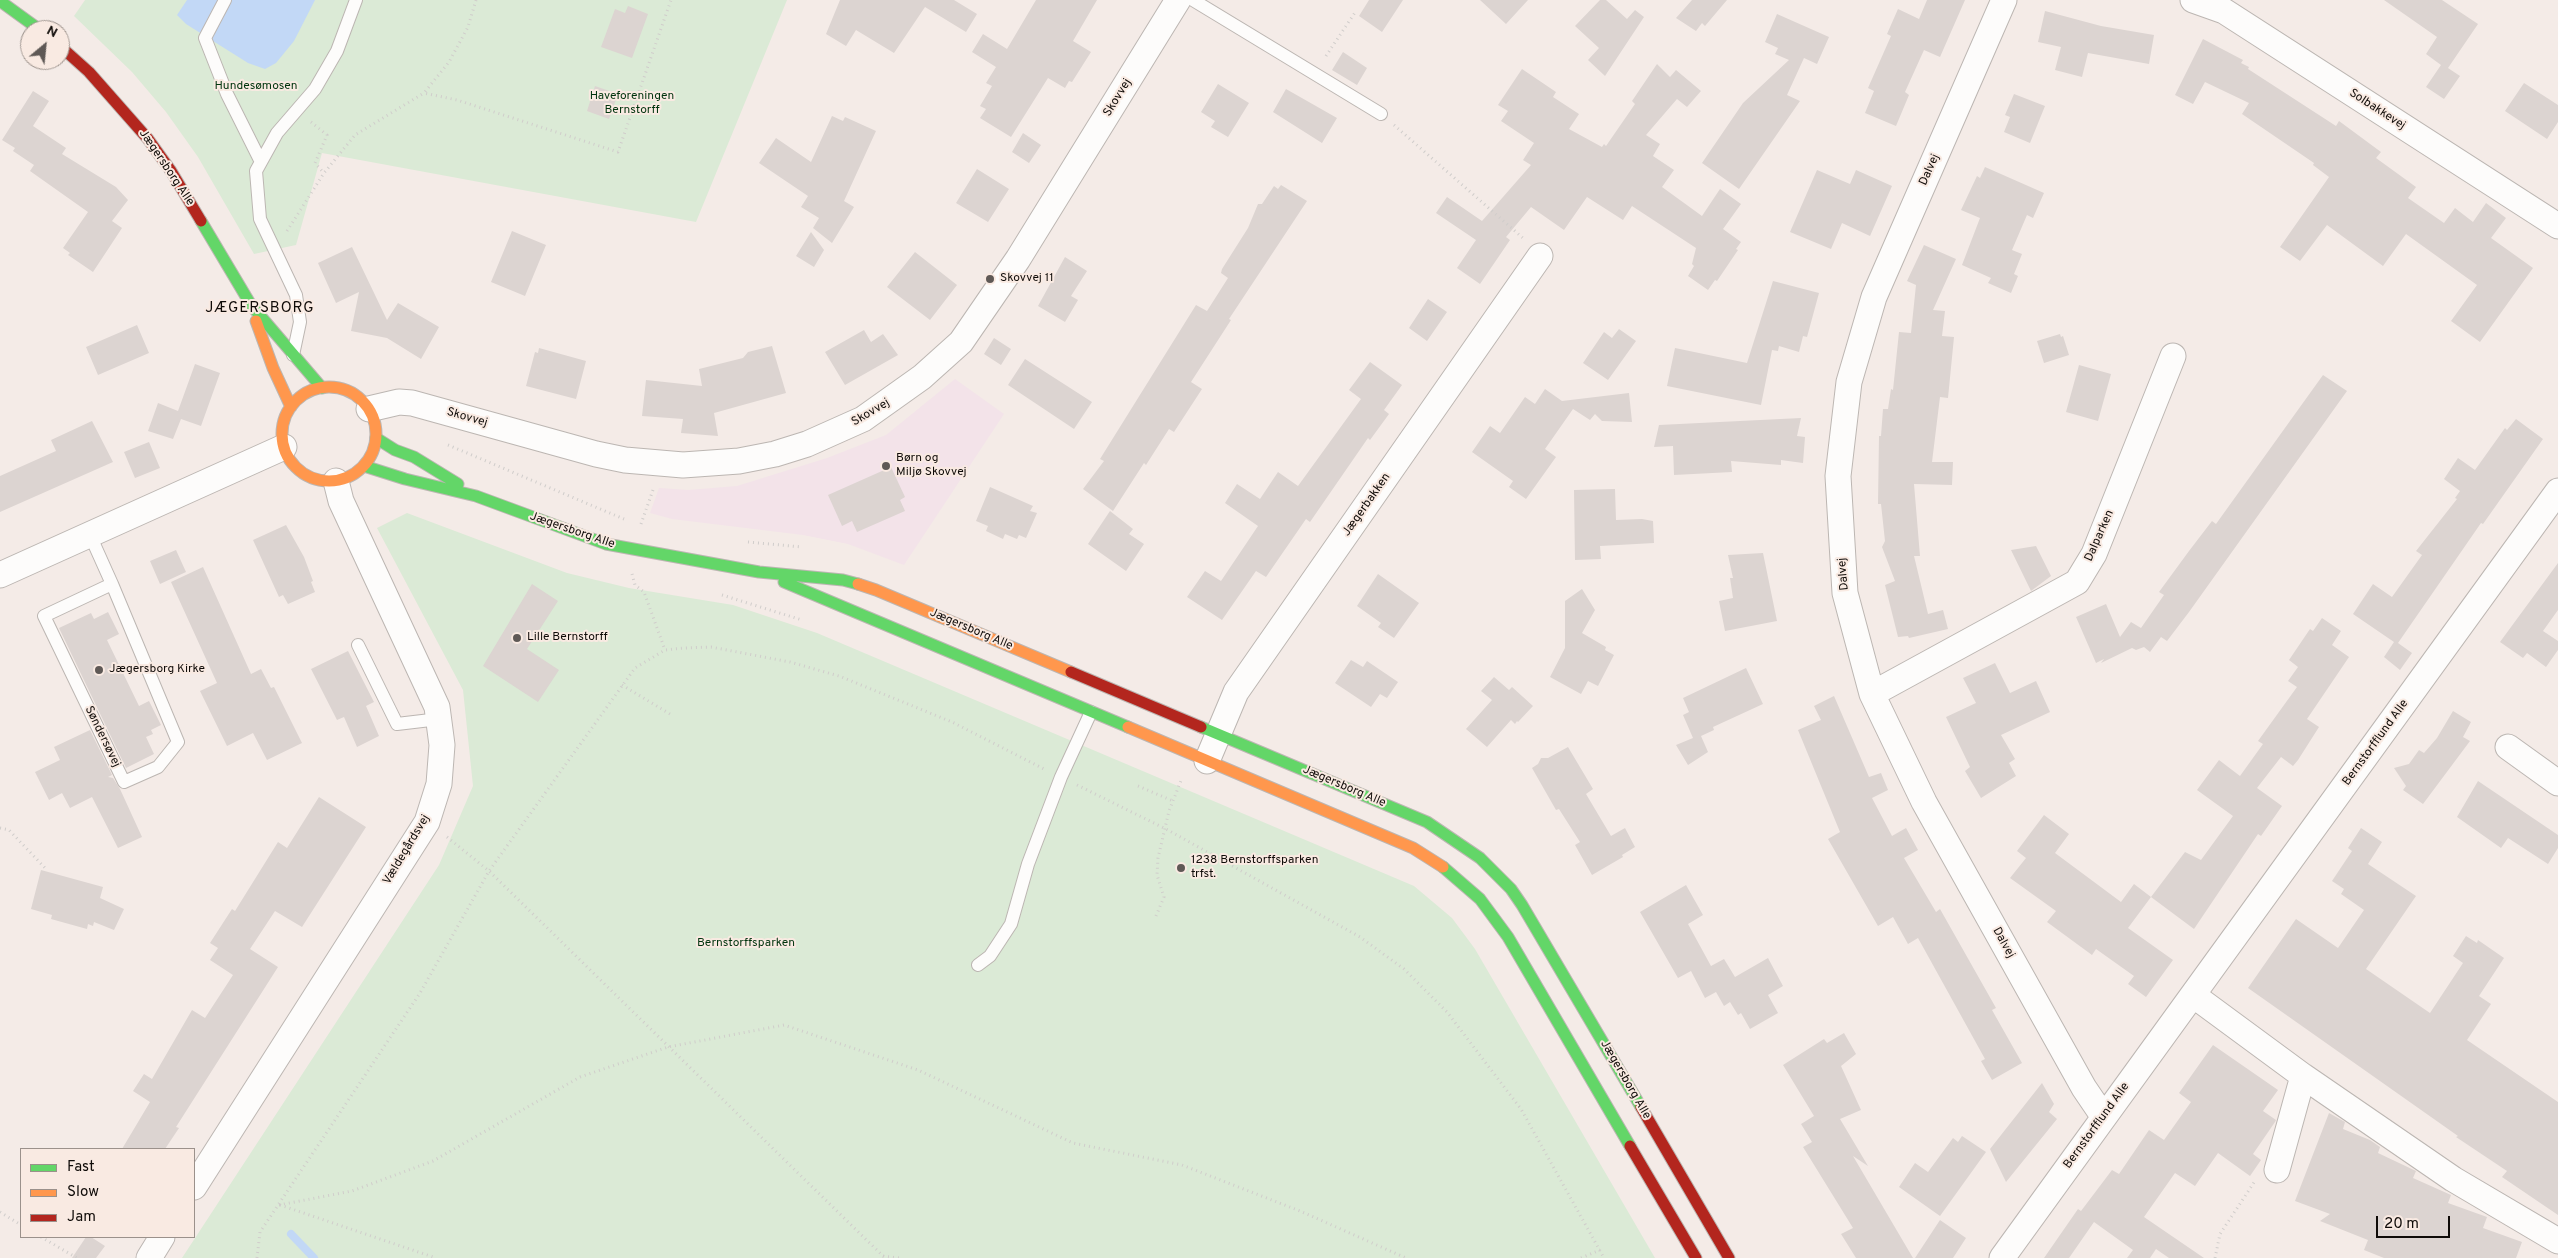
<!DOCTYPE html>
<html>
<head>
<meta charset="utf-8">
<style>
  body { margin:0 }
  #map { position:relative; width:2558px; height:1258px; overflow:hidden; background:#f4ebe7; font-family:Overpass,sans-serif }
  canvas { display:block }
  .legend { position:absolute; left:20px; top:1148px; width:175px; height:90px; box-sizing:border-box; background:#f9eae2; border:1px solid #9b918b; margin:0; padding:6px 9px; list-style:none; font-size:15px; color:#0f0b08 }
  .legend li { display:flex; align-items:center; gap:10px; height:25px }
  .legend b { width:25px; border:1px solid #9b918b }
  .north { position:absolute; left:20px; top:20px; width:50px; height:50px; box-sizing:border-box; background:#f9eae2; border:1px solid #9b918b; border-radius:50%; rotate:28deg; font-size:14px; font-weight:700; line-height:20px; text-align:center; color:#0f0b08 }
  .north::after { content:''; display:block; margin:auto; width:18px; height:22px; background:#5f5956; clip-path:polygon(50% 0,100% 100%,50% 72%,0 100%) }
  .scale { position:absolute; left:2376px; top:1216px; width:74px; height:22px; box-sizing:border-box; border:2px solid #0f0b08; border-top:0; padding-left:6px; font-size:15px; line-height:18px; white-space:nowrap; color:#0f0b08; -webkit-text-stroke:4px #f9eae2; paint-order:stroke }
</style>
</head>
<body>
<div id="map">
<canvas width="2558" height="1258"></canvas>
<ul class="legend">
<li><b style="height:6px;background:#63d668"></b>Fast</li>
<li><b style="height:6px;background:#ff974d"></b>Slow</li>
<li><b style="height:6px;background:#b3261e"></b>Jam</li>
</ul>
<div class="north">N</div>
<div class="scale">20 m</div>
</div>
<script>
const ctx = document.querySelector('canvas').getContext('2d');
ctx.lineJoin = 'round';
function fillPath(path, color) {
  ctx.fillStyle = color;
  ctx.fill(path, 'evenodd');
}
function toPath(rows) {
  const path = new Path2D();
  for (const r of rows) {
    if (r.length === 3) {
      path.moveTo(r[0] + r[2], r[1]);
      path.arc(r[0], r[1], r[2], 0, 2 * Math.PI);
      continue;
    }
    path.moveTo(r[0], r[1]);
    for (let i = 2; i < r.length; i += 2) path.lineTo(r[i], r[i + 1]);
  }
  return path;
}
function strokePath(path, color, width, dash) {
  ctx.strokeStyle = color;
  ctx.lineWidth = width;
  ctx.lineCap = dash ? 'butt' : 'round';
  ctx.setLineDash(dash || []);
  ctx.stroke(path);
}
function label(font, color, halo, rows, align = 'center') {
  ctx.font = font + ' Overpass,sans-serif';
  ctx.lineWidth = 4;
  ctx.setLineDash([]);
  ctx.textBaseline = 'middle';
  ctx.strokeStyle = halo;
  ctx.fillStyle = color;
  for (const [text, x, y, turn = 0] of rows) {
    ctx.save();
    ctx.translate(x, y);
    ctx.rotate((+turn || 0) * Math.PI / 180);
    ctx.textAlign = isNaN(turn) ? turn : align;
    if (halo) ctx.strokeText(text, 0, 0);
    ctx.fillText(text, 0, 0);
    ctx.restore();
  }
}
const education = toPath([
  [955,379,1004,414,904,565,848,544,803,535,672,519,650,513,659,488,688,490,737,486,827,458,886,435]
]);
const green = toPath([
  [85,0,787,0,696,222,322,153,296,245,254,254,198,157,166,112,132,72,74,16],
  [407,513,567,573,629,588,733,605,817,633,1414,886,1452,918,1475,949,1655,1258,182,1258,439,865,473,786,463,690,377,528]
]);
const water = toPath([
  [187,0,315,0,294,41,276,63,265,69,248,63,186,24,177,15]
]);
const stream = toPath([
  [291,1234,314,1258]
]);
const building = toPath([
  [840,0,954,0,977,14,966,32,925,7,894,53,856,30,846,46,826,34],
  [1036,0,1097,0,1073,41,1091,52,1072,82,1069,81,1065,88,1048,78,1011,137,980,118,986,109,980,106,992,86,986,83,996,67,972,52,983,34,1007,49],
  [1369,0,1403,0,1382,32,1359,16],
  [1480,0,1528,0,1506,24],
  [1600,0,1606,0,1627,19,1635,10,1644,17,1605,76,1588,60,1599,48,1575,26],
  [1692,0,1727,0,1705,26,1702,23,1696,31,1676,18],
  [1927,0,1965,0,1940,57,1924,50,1905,92,1909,95,1896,126,1865,113,1874,91,1868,88,1891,36,1887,34,1898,9,1919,19],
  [2384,0,2442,0,2478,24,2448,68,2460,76,2444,99,2426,87,2441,65,2426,54,2437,37],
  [628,6,648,14,632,58,601,47,615,9,625,13],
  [2045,11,2101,26,2154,35,2149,64,2088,53,2082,77,2055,70,2061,47,2038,42],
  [1777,14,1829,37,1817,64,1804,58,1787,95,1800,101,1739,189,1702,163,1743,103,1789,60,1775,54,1778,48,1765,42],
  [2203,39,2243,60,2241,63,2249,67,2248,69,2336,126,2339,121,2381,152,2376,158,2416,187,2408,198,2444,223,2455,208,2473,222,2486,203,2506,218,2491,238,2533,268,2480,342,2451,321,2477,285,2406,234,2383,266,2327,225,2300,261,2280,247,2329,177,2313,165,2314,163,2242,114,2249,103,2205,82,2193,104,2175,95],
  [1343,52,1367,68,1357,85,1332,70],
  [1657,64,1670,77,1676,70,1701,91,1687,107,1677,99,1646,135,1660,144,1653,156,1674,170,1662,187,1702,216,1720,189,1741,204,1723,229,1741,242,1736,249,1738,250,1717,281,1715,280,1708,290,1688,276,1694,266,1692,264,1696,248,1632,206,1623,220,1587,197,1564,230,1531,207,1506,237,1510,240,1480,284,1457,268,1476,240,1436,213,1447,197,1482,221,1531,165,1523,160,1534,143,1501,121,1508,111,1498,105,1522,69,1556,92,1553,97,1579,114,1569,129,1602,147,1604,144,1606,146,1635,104,1632,101],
  [2524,83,2558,105,2558,122,2547,139,2505,111],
  [1218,84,1249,103,1228,137,1211,127,1215,121,1201,112],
  [595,86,618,94,609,119,587,111],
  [1286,89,1337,118,1322,143,1273,112],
  [33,91,49,101,33,126,66,148,62,154,116,187,128,200,112,221,122,228,93,272,68,255,70,253,63,248,88,212,30,171,34,165,13,151,15,148,2,140],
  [2014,94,2045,106,2030,143,2004,132,2010,117,2005,115],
  [832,116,843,121,845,117,876,131,844,201,854,207,832,243,813,228,819,218,801,207,808,196,759,163,776,138,811,162],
  [1023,133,1041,145,1029,163,1012,152],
  [1985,167,2044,193,2033,218,2027,215,2012,250,2022,254,2014,274,2018,276,2011,293,1988,283,1991,278,1962,265,1980,218,1961,210,1977,176,1980,178],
  [977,169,1009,189,988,222,956,203],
  [1817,170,1850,184,1856,170,1892,186,1870,236,1842,223,1831,249,1790,232],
  [1281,185,1307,201,1229,319,1231,320,1191,382,1202,389,1174,432,1169,429,1146,465,1144,463,1113,511,1083,489,1104,461,1100,459,1196,305,1207,311,1228,278,1221,273,1222,269,1248,228,1258,204,1262,204,1274,186,1278,189],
  [512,231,546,245,525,296,491,282],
  [811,232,824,250,814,267,796,256],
  [1924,245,1956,259,1933,310,1945,311,1942,336,1954,337,1948,398,1940,397,1932,462,1953,462,1952,485,1914,484,1920,556,1914,556,1928,614,1943,610,1948,629,1909,638,1908,636,1898,637,1885,585,1895,581,1882,547,1885,541,1881,504,1878,504,1879,436,1881,436,1883,409,1888,409,1891,389,1893,390,1899,332,1911,333,1916,285,1907,281],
  [352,247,387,320,398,303,439,327,421,359,387,338,351,331,359,292,336,303,318,263],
  [915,252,957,285,930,320,887,287],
  [1065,257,1087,271,1071,296,1078,300,1065,322,1038,306],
  [1773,281,1819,293,1807,337,1803,336,1799,352,1779,346,1778,351,1772,350,1761,405,1667,386,1675,348,1747,363],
  [1428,299,1447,312,1427,341,1409,328],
  [137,325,149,353,98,375,86,347],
  [1619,329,1636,341,1608,380,1583,363,1604,332,1612,338],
  [864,330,871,342,883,334,898,355,845,385,825,352],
  [2060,334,2061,337,2063,336,2069,355,2044,363,2037,341],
  [994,338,1011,349,1001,365,984,354],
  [772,346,786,393,714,413,718,436,681,433,683,419,642,416,646,380,702,386,699,369,743,358,748,352],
  [539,348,586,361,576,399,526,386,535,352,538,353],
  [1025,359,1092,402,1074,429,1008,385],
  [1370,362,1402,385,1384,410,1389,414,1370,440,1368,438,1310,522,1306,519,1266,577,1256,571,1222,620,1187,597,1205,571,1221,581,1258,526,1225,503,1237,484,1260,499,1278,472,1298,486,1361,399,1349,390],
  [195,364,220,373,201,426,181,419,173,439,148,431,158,403,178,411],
  [2079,365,2111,374,2098,421,2066,412],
  [2323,375,2347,391,2189,612,2167,641,2161,637,2150,652,2144,647,2136,650,2132,648,2101,663,2104,659,2096,663,2076,617,2106,604,2120,637,2131,622,2141,628,2164,595,2159,592,2189,551,2212,521,2216,524],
  [1545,389,1562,401,1629,393,1632,422,1602,421,1595,414,1590,420,1573,409,1545,449,1556,457,1526,499,1509,487,1513,481,1472,452,1490,426,1500,433,1525,397,1535,404],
  [1801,418,1797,436,1805,437,1803,463,1781,460,1781,465,1731,461,1732,472,1674,475,1673,446,1654,447,1659,425],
  [2516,419,2543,439,2483,524,2481,523,2398,643,2412,653,2400,670,2384,657,2394,642,2353,614,2373,584,2392,597,2422,555,2416,551,2457,499,2455,498,2460,491,2444,479,2458,458,2475,470,2505,428,2507,430],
  [92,421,113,462,0,512,0,476,56,451,51,440],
  [149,442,160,468,135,478,124,452],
  [891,467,905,497,900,500,905,511,857,532,852,521,842,526,828,495],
  [990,487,1033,506,1030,511,1037,513,1026,538,1019,535,1017,539,1005,534,1003,539,986,531,988,526,976,521],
  [1615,489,1616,520,1642,519,1653,521,1654,543,1600,546,1601,559,1575,560,1574,490],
  [1110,511,1133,529,1129,534,1144,544,1126,571,1088,544],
  [286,525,304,557,313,581,311,582,315,592,288,604,283,595,279,597,253,540],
  [2036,546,2051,576,2031,591,2011,550],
  [176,550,186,572,160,584,150,561],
  [1763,553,1777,621,1725,631,1719,601,1733,598,1730,578,1733,578,1728,555],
  [2558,563,2558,610,2543,631,2558,641,2558,650,2546,667,2527,653,2523,658,2500,642],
  [203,567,251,674,261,669,271,688,274,687,302,743,267,760,253,733,227,746,200,691,217,683,171,582],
  [1378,574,1419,603,1394,638,1378,627,1381,623,1357,606],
  [532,584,558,601,527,649,559,670,538,702,483,666],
  [1582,589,1595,610,1582,633,1606,647,1605,650,1614,655,1598,686,1588,681,1581,694,1550,677,1565,648,1565,601],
  [108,612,119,634,107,640,139,706,149,701,161,725,151,730,153,734,146,737,154,754,126,768,59,628,91,613,94,619],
  [2322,618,2341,631,2332,645,2349,657,2307,719,2319,727,2298,760,2293,766,2281,757,2257,788,2282,806,2261,836,2258,834,2194,929,2151,897,2185,852,2201,860,2233,816,2197,790,2219,760,2240,776,2263,744,2258,741,2297,687,2288,681,2298,667,2289,660,2310,629,2313,631],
  [348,651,374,702,366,706,379,736,357,747,344,717,337,720,311,669],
  [1351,660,1363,667,1367,661,1398,682,1387,698,1380,694,1371,707,1335,683],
  [1995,663,2010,693,2036,681,2050,712,2001,735,2015,759,2009,763,2016,776,1981,798,1965,771,1970,767,1946,717,1976,703,1963,678],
  [1746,668,1763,704,1713,727,1714,730,1701,736,1708,752,1688,765,1676,745,1693,738,1683,715,1689,712,1683,698],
  [1494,677,1509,690,1512,687,1533,706,1518,722,1517,721,1515,724,1511,720,1487,747,1466,729,1492,700,1481,691],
  [1834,696,1869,777,1881,773,1888,790,1872,798,1892,836,1906,828,1918,850,1904,858,1936,912,1940,909,1996,1008,1992,1010,2022,1063,1992,1080,1981,1061,1985,1059,1918,938,1908,944,1893,917,1878,926,1828,839,1840,832,1798,730,1821,720,1814,706],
  [2453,711,2471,722,2463,737,2470,741,2423,804,2403,790,2406,786,2394,768,2409,764,2419,750,2424,753,2437,738],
  [90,730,112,775,108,777,113,778,120,789,142,837,118,848,92,797,70,808,62,793,49,800,35,772,60,760,54,747],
  [1568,747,1593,789,1586,794,1611,836,1625,828,1635,847,1622,855,1623,857,1592,875,1575,845,1580,842,1559,809,1556,810,1532,768,1538,764,1541,758,1548,758],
  [2478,781,2558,835,2558,848,2548,864,2508,838,2501,848,2457,817],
  [319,797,366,827,302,927,275,911,250,949,278,967,176,1127,179,1128,165,1149,122,1149,150,1102,133,1091,144,1074,152,1079,192,1010,205,1018,233,975,210,960,218,948,210,943,232,909,235,911,278,842,287,848],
  [2044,815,2069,834,2055,853,2121,902,2134,884,2151,897,2128,928,2173,960,2146,997,2128,984,2134,976,2096,949,2092,955,2047,922,2056,911,2010,878,2026,858,2017,851],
  [2361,828,2382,842,2368,864,2416,896,2366,969,2430,1013,2463,963,2453,956,2466,936,2477,943,2478,940,2504,958,2479,996,2491,1004,2467,1040,2558,1102,2558,1215,2502,1177,2507,1171,2456,1137,2458,1136,2248,988,2296,919,2338,948,2364,910,2341,894,2344,889,2332,881,2352,851,2348,848],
  [41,870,103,887,100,898,124,909,114,930,94,922,93,926,88,924,87,929,51,919,52,915,31,909],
  [1686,885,1703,915,1688,924,1711,966,1724,959,1735,977,1768,958,1783,986,1768,995,1778,1013,1750,1029,1741,1013,1738,1015,1730,1002,1724,1006,1716,992,1705,998,1691,971,1678,978,1640,912],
  [1844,1033,1856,1054,1841,1066,1861,1110,1840,1119,1868,1166,1853,1156,1913,1258,1856,1258,1841,1234,1853,1228,1803,1147,1812,1142,1801,1124,1814,1116,1783,1065,1824,1039,1827,1043],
  [2213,1045,2278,1090,2263,1111,2276,1120,2275,1122,2253,1154,2261,1160,2250,1176,2218,1153,2195,1186,2175,1173,2144,1217,2204,1258,2169,1258,2156,1249,2150,1258,2127,1258,2133,1250,2094,1222,2069,1258,2044,1258,2078,1209,2081,1211,2112,1170,2119,1174,2149,1130,2164,1140,2191,1102,2179,1093],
  [2042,1083,2054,1104,2049,1112,2057,1119,2006,1182,1990,1149],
  [2329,1113,2345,1122,2343,1129,2370,1140,2380,1147,2378,1153,2416,1171,2413,1178,2451,1195,2448,1203,2487,1217,2483,1228,2522,1242,2516,1258,2384,1258,2364,1250,2368,1240,2320,1221,2330,1214,2295,1201],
  [1962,1136,1986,1152,1940,1216,1899,1187,1915,1163,1928,1172,1953,1138,1958,1142],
  [1940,1220,1966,1238,1953,1258,1915,1258],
  [86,1237,91,1237,105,1246,96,1258,72,1258]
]);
const path = toPath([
  [476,0,468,27,449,62,424,93,457,100,618,152,671,0],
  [1326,56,1356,11],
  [311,122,327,135,315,163,324,173],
  [1394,125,1524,239],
  [287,231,324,173,355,135,424,93],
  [448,445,624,519],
  [641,524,654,487],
  [748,542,802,547],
  [632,574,635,585,644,592,665,650],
  [722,595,802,620],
  [622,685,670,714],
  [1077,785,1166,829,1360,937,1404,969,1447,1012,1521,1109,1604,1258],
  [1138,786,1173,801],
  [0,828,9,830,46,869],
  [447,837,489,871,885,1258],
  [1156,916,1164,897,1157,875,1158,858,1169,811,1182,778],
  [279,1205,352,1191,433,1161,580,1077,668,1047,784,1025,918,1070,1073,1143,1182,1165,1300,1211,1406,1258],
  [280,1205,436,1258],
  [0,1212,21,1225],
  [41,1237,77,1258],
  [883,1256,899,1258],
  [257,1258,260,1232,420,993,489,871,635,668,665,650,684,648,711,647,790,662,839,676,952,722,1044,769],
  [1581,1258,1600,1250],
  [2215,1258,2220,1234,2255,1181]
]);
const lane = toPath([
  [225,0,205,38,227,94,261,162],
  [1193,0,1381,114],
  [293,355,300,322,296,295,260,219,256,171,277,133,315,89,337,51,356,0],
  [90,535,112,584,178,742,158,767,124,782,44,616,112,584],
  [358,645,397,724,439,719],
  [978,965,990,956,1011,924,1028,864,1061,777,1091,712]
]);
const street = toPath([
  [2004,0,1874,297,1849,382,1838,476,1845,593,1872,694,1924,802,2084,1088,2103,1116],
  [2193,0,2224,11,2558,226],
  [369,409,399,402,412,403,596,454,625,460,683,465,739,461,775,454,807,444,863,419,922,377,961,342,1018,259,1178,0],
  [0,575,284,447],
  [1872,694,2077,582,2094,554,2173,356],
  [2508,747,2558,783],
  [1207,761,1236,692,1540,256],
  [2193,995,2303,1076,2453,1179,2558,1241],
  [2277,1170,2303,1076],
  [194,1187,427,822,439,784,442,745,437,707,341,501,336,481],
  [149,1258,162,1237],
  [2002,1258,2558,491]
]);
const fast = toPath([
  [0,1,40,30],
  [201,221,251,305,322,388],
  [376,438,395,450,414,457,458,484],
  [364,466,405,479,476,496,606,544,759,572,843,580,858,584],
  [784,582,1128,727],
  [1201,727,1427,822,1480,858,1511,889,1522,905,1641,1107],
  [1443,867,1480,899,1508,937,1630,1146]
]);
const slow = toPath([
  [256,321,273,368,291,407],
  [329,434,47],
  [858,584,876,590,1071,672],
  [1128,727,1413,848,1443,867]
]);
const jam = toPath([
  [60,46,89,72,148,139,171,171,201,221],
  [1071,672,1201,727],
  [1641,1107,1729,1258],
  [1630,1146,1696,1258]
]);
const markers = [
  [990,279,5,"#5f5956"],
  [886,466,5,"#5f5956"],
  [517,638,5,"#5f5956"],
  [99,670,5,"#5f5956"],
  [1181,868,5,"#5f5956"]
];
const parkNames = [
  ["Hundesømosen",256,87],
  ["Haveforeningen",632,97],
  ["Bernstorff",632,111],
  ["Bernstorffsparken",746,944]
];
const streetNames = [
  ["Skovvej",1118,98,-58],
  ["Solbakkevej",2377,110,33],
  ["Jægersborg Alle",166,168,56],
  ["Dalvej",1930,170,-66],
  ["Skovvej",871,413,-31],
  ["Skovvej",467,418,16],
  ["Jægerbakken",1367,505,-55],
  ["Jægersborg Alle",572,531,19],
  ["Dalparken",2100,536,-66],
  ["Dalvej",1844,574,-95],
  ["Jægersborg Alle",971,630,23],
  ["Søndersøvej",102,737,64],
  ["Bernstorfflund Alle",2376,743,-54],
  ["Jægersborg Alle",1344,787,23],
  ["Vældegårdsvej",407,850,-59],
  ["Dalvej",2003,943,61],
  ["Jægersborg Alle",1625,1080,60],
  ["Bernstorfflund Alle",2097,1126,-54]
];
const poiNames = [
  ["Skovvej 11",1000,279],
  ["Børn og",896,459],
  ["Miljø Skovvej",896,473],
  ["Lille Bernstorff",527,638],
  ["Jægersborg Kirke",109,670],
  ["1238 Bernstorffsparken",1191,861],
  ["trfst.",1191,875]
];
const quarterNames = [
  ["JÆGERSBORG",260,309]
];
fillPath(education, '#f3e3e9');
fillPath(green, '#dbead6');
fillPath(water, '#c2d8f6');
strokePath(stream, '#c2d8f6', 8);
fillPath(building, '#dcd4d1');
strokePath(lane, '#bcb6b2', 14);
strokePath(street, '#bcb6b2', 27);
strokePath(fast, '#bcb6b2', 13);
strokePath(slow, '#bcb6b2', 13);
strokePath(jam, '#bcb6b2', 13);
strokePath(path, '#d0cdcb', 3, [1, 4]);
strokePath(lane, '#fdfcfb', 12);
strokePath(street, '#fdfcfb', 25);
strokePath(fast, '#63d668', 11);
strokePath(slow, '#ff974d', 11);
strokePath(jam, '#b3261e', 11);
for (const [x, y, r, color] of markers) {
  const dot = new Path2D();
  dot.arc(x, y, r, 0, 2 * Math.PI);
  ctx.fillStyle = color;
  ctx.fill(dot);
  strokePath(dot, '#f9eae2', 2);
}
label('12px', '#00340e', '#f9eae2', parkNames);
label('12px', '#0f0b08', '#f9eae2', streetNames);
label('12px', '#0f0b08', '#f9eae2', poiNames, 'left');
ctx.letterSpacing = '1px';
label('15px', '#0f0b08', '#f9eae2', quarterNames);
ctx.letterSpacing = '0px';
</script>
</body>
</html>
